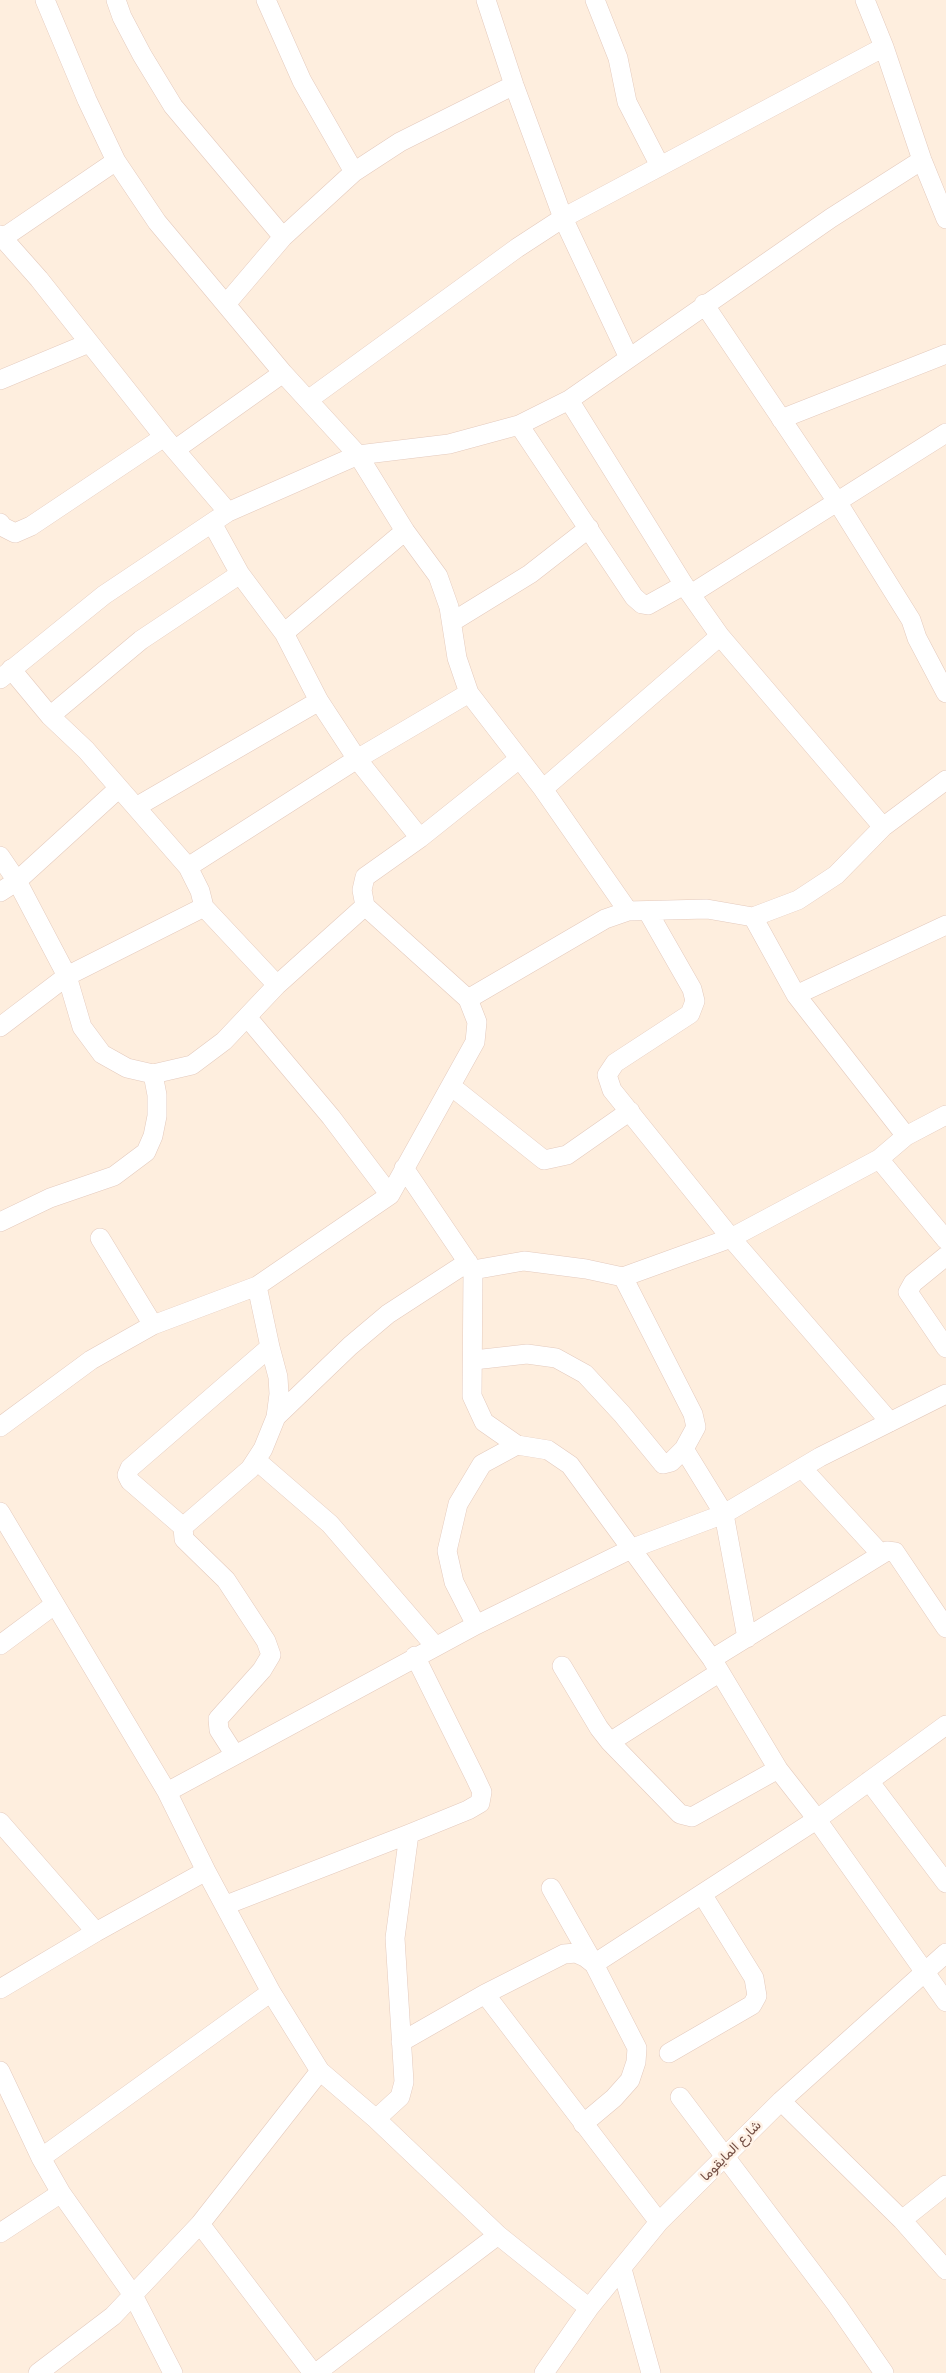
<!DOCTYPE html>
<html>
<head>
<meta charset="utf-8">
<style>
  body { margin:0 }
  canvas { display:block; background:#feeede }
</style>
</head>
<body>
<canvas width="946" height="2373"></canvas>
<script>
const ctx = document.querySelector('canvas').getContext('2d');
ctx.lineJoin = 'round';
function toPath(rows) {
  const path = new Path2D();
  for (const r of rows) {
    path.moveTo(r[0], r[1]);
    for (let i = 2; i < r.length; i += 2) path.lineTo(r[i], r[i + 1]);
  }
  return path;
}
function strokePath(path, color, width, dash) {
  ctx.strokeStyle = color;
  ctx.lineWidth = width;
  ctx.lineCap = dash ? 'butt' : 'round';
  ctx.setLineDash(dash || []);
  ctx.stroke(path);
}
function label(font, color, halo, rows, align = 'center') {
  ctx.font = font + ' "IBM Plex Sans",Vazirmatn,sans-serif';
  ctx.lineWidth = 5;
  ctx.setLineDash([]);
  ctx.textBaseline = 'middle';
  ctx.strokeStyle = halo;
  ctx.fillStyle = color;
  for (const [text, x, y, turn = 0] of rows) {
    ctx.save();
    ctx.translate(x, y);
    ctx.rotate((+turn || 0) * Math.PI / 180);
    ctx.textAlign = isNaN(turn) ? turn : align;
    if (halo) ctx.strokeText(text, 0, 0);
    ctx.fillText(text, 0, 0);
    ctx.restore();
  }
}
const minor = toPath([
  [45,0,87,100,116,161,157,222,283,373,358,455,405,531,438,576,449,607,457,658,469,693,543,789,628,911],
  [116,0,122,17,142,55,173,106,283,237],
  [266,0,302,81,354,172],
  [486,0,514,85,563,218,629,358],
  [595,0,618,58,627,102,660,166],
  [865,0,884,47,922,160,946,219],
  [0,235,39,279,164,437,228,512],
  [3,238,116,161],
  [226,304,283,237,354,172,400,142,514,85],
  [704,304,838,503,911,620,917,638,946,693],
  [0,380,89,343],
  [308,400,517,248,563,218,884,47],
  [569,400,684,585,720,636,883,827],
  [781,419,946,354],
  [519,425,634,597,642,604,648,605,684,585],
  [176,449,283,373],
  [0,523,3,527,15,533,31,526,164,437],
  [691,594,946,433],
  [452,622,530,574,589,528],
  [284,633,405,531],
  [11,669,50,716,86,750,188,867,200,891,204,907,277,985],
  [0,679,104,595,228,512,358,455,449,444,519,425,569,400,831,218,922,160],
  [50,716,141,640,240,574],
  [543,789,720,636],
  [136,807,319,701],
  [420,838,519,759],
  [0,856,17,881,67,976,82,1027,102,1054,127,1068,153,1074,192,1065,224,1041,277,985,365,906],
  [188,867,357,759,469,693],
  [0,892,17,881,118,789],
  [648,912,692,989,695,1001,690,1014,615,1063,607,1075,612,1090,731,1238,890,1422],
  [753,917,796,995,906,1136],
  [796,995,946,925],
  [468,999,605,919,628,911,707,909,753,917,798,900,836,875,883,827,946,780],
  [247,1017,331,1117,390,1195],
  [0,1027,67,976,204,907],
  [451,1086,544,1160,567,1155,630,1111],
  [879,1159,946,1240],
  [404,1168,473,1270,472,1396,484,1422,517,1445,548,1450,570,1465,712,1659,778,1769,810,1810,946,2002],
  [0,1222,50,1198,114,1176,146,1152,153,1136,157,1116,157,1095,153,1074],
  [100,1238,153,1325],
  [946,1256,913,1283,908,1292,946,1348],
  [473,1270,524,1261,586,1269,623,1277,731,1238,879,1159,906,1136,946,1115],
  [623,1277,693,1414,696,1427,684,1449,724,1514,747,1638],
  [474,1360,527,1354,556,1358,585,1374,622,1414,663,1464,671,1462,684,1449],
  [276,1417,350,1346,388,1314,468,1262],
  [0,1427,91,1360,153,1325,257,1286,390,1195,475,1042,477,1022,468,999,365,906,362,890,365,877,420,838,357,759,319,701,284,633,240,574,212,523],
  [256,1460,330,1524,435,1646],
  [802,1468,880,1553],
  [0,1512,167,1792,206,1871,271,1992,320,2071,376,2119,498,2235,589,2308],
  [183,1527,130,1481,127,1475,130,1468,270,1347],
  [476,1625,454,1582,447,1551,458,1504,482,1464,517,1445],
  [0,1645,54,1605],
  [712,1659,887,1551,895,1552,946,1628],
  [562,1666,599,1728,610,1742,680,1814,692,1817,778,1769],
  [610,1742,720,1672],
  [235,1755,219,1730,218,1719,262,1670,271,1655,266,1641,226,1580,184,1539,183,1527,250,1469,263,1449,276,1417,279,1394,278,1377,270,1347,257,1286],
  [869,1781,946,1883],
  [167,1792,476,1625,633,1548,724,1514,820,1457,946,1394],
  [0,1822,96,1932],
  [551,1888,594,1964,816,1820,946,1725],
  [226,1905,409,1834,468,1810,480,1803,482,1792,475,1777,415,1656],
  [0,1989,96,1932,206,1871],
  [485,1994,659,2222],
  [401,2042,485,1994,564,1954,576,1953,585,1957,594,1964,637,2048,636,2062,630,2080,614,2098,583,2124],
  [669,2053,752,2005,757,1996,754,1978,702,1894],
  [0,2071,41,2158,61,2193,133,2295,173,2373],
  [680,2097,837,2305,884,2373],
  [781,2101,902,2220,946,2270],
  [376,2119,400,2097,404,2082,395,1938,409,1834],
  [41,2158,271,1992],
  [902,2220,946,2185],
  [200,2224,313,2373],
  [0,2233,61,2193],
  [622,2269,651,2373],
  [38,2373,113,2316,200,2224,320,2071],
  [316,2373,498,2235],
  [544,2373,589,2308,659,2222,781,2101,946,1953]
]);
const streetNames = [
  ["شارع المايقوما",731,2151,-45]
];
strokePath(minor, '#e4cabd', 20);
strokePath(minor, '#fff', 19);
label('14px', '#755045', '#fff2e6', streetNames);
</script>
</body>
</html>
